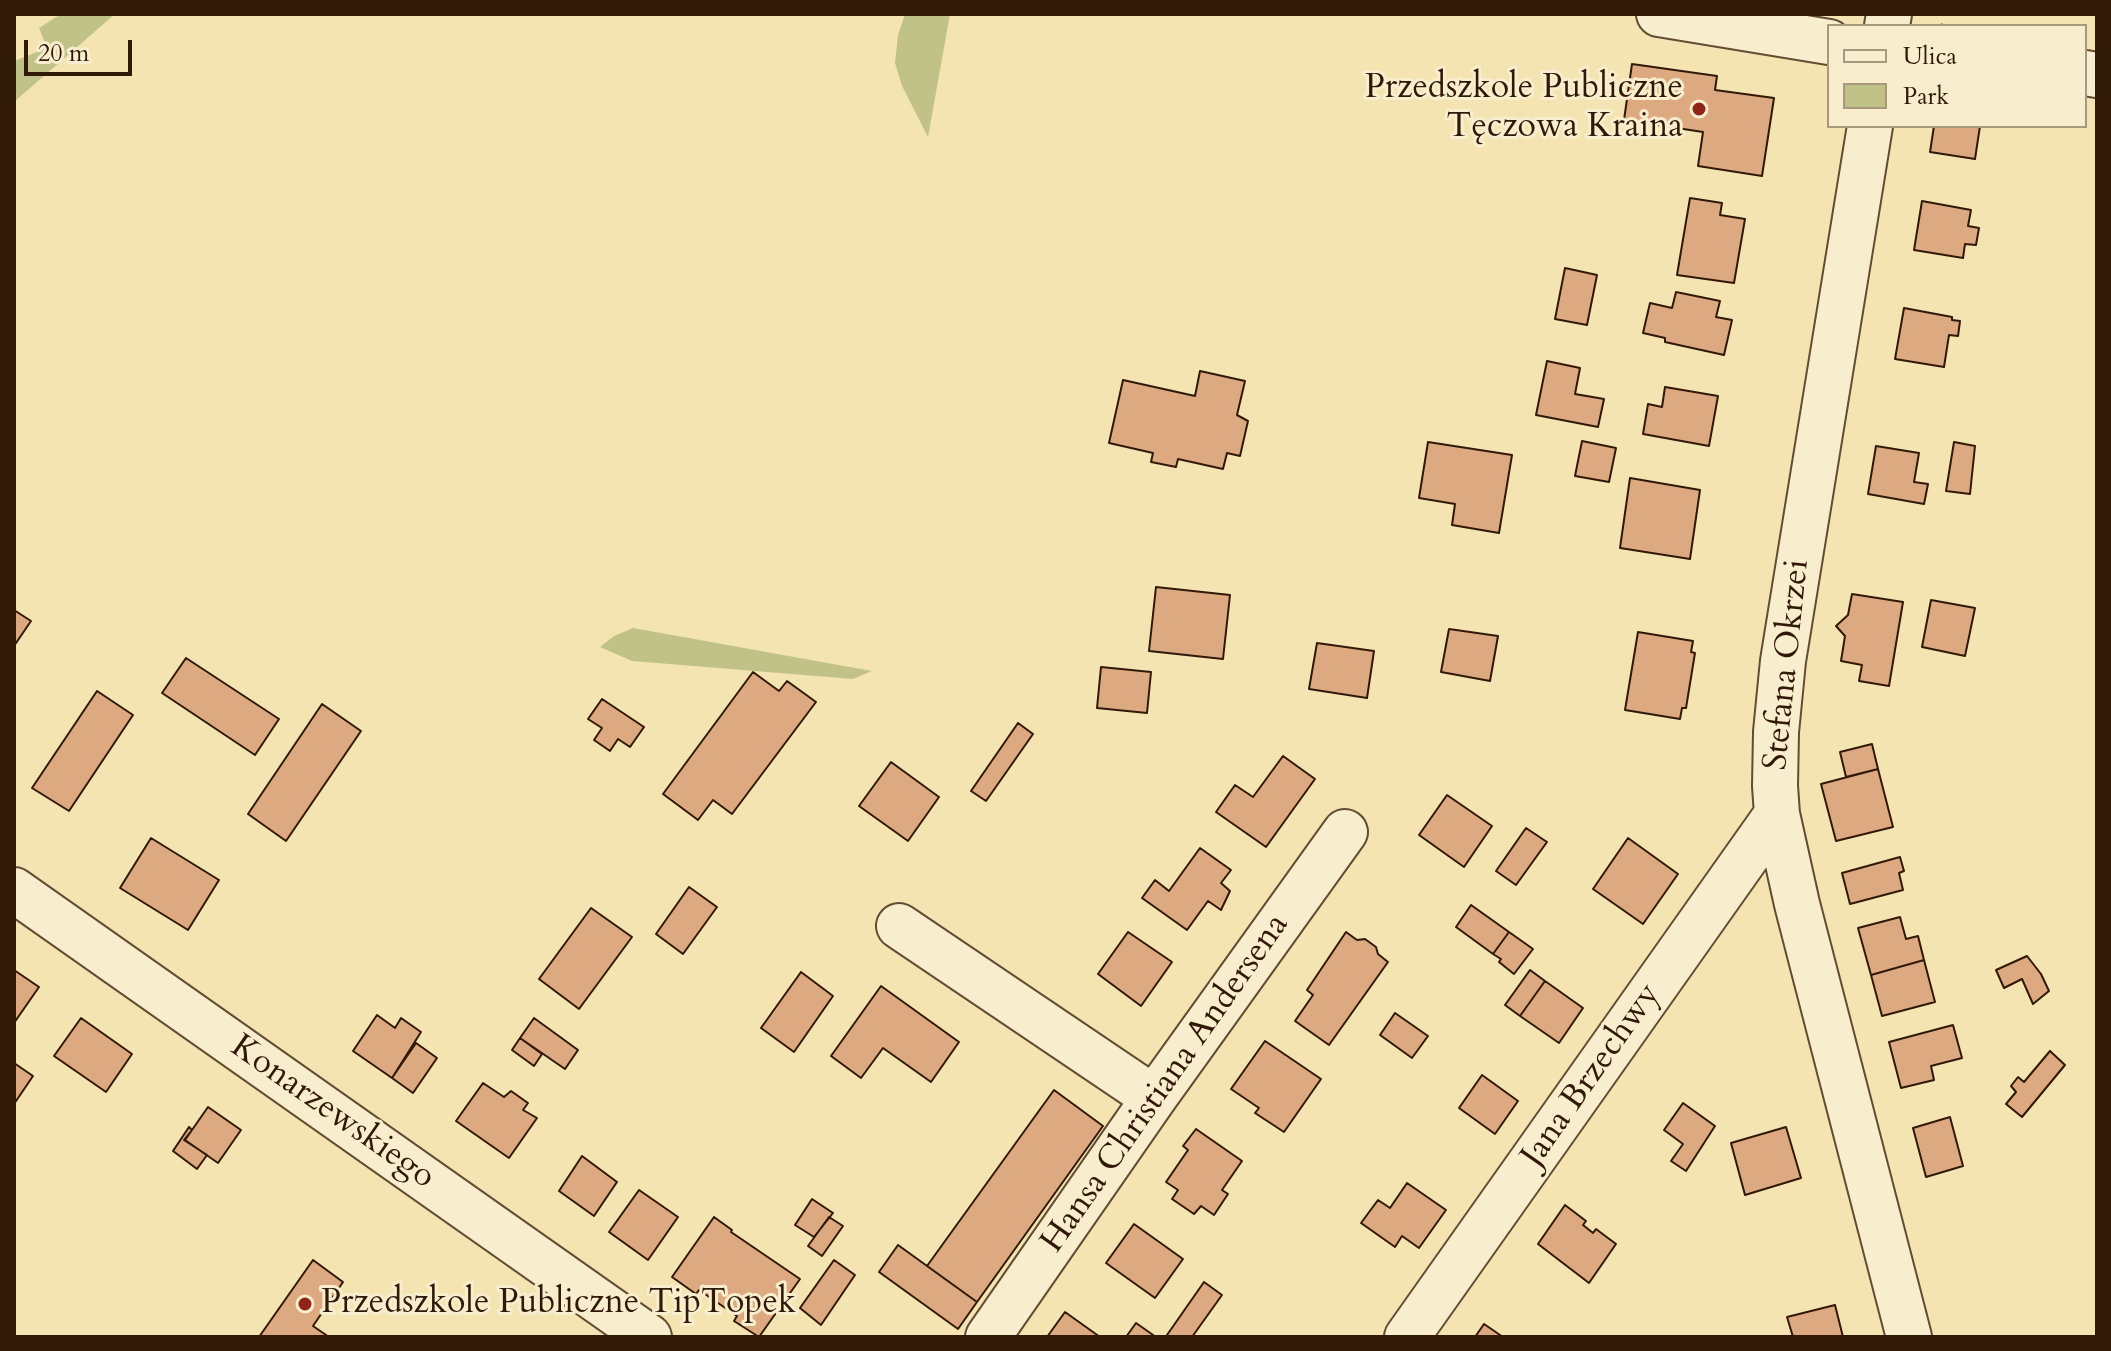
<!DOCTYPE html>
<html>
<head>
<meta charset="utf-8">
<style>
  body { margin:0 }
  #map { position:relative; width:2111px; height:1351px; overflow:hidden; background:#f4e4b2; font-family:Cardo,serif }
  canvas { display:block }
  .frame { position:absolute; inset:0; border:16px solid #311907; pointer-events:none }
  .legend { position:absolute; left:1827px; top:24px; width:260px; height:104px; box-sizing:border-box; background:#f8edcd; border:2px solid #a8987e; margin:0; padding:10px 14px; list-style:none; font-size:24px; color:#311907 }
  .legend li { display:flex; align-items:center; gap:16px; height:40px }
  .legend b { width:40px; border:2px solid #a8987e }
  .scale { position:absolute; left:24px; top:40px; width:108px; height:36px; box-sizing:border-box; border:4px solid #311907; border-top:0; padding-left:10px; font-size:24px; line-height:28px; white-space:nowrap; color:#311907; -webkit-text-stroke:6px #f8edcd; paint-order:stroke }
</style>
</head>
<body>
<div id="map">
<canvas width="2111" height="1351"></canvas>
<div class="frame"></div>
<ul class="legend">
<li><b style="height:10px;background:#f8edcd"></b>Ulica</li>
<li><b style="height:22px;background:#c1c288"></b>Park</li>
</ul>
<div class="scale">20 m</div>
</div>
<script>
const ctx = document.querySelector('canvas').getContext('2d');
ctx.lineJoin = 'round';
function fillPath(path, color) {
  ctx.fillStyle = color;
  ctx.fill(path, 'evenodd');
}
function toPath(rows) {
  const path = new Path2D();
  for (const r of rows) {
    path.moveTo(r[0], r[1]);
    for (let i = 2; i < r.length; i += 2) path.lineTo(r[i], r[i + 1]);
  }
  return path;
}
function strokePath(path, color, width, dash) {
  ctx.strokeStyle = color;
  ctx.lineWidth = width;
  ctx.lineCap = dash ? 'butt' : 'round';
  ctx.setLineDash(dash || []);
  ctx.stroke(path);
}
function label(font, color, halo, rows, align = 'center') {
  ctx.font = font + ' Cardo,serif';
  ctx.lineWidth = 6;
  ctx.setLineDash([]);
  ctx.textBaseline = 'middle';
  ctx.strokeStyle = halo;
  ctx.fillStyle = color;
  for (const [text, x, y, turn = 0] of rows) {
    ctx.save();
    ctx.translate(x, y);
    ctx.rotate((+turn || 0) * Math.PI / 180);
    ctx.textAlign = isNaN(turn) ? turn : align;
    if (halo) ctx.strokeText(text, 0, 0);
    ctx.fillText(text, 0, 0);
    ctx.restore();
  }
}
const green = toPath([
  [61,14,115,14,14,102,14,61,47,48,39,28],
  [905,14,950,14,928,137,902,86,895,63,898,35],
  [633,628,872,671,853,679,632,661,600,647,614,636]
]);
const building = toPath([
  [1632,64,1717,76,1715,90,1774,98,1762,176,1698,166,1703,132,1624,120,1632,64],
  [1934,126,1980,126,1975,159,1930,152,1934,126],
  [1690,198,1722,203,1720,215,1745,219,1734,283,1677,275,1690,198],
  [1922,201,1971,210,1968,226,1979,228,1976,245,1965,244,1963,258,1914,250,1922,201],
  [1565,268,1597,275,1587,325,1555,319,1565,268],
  [1676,292,1720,301,1716,317,1732,320,1724,355,1665,342,1665,338,1643,333,1650,303,1672,308,1676,292],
  [1904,308,1952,317,1952,320,1960,321,1958,336,1949,335,1944,367,1895,359,1904,308],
  [1547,361,1580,368,1575,394,1604,399,1598,427,1536,415,1547,361],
  [1200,371,1245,381,1237,415,1248,421,1240,456,1227,453,1223,469,1178,459,1176,467,1151,462,1153,453,1109,443,1123,380,1195,396,1200,371],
  [1665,387,1718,396,1709,446,1643,434,1648,404,1662,407,1665,387],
  [1582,441,1616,448,1609,482,1575,476,1582,441],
  [1428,442,1512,455,1499,533,1452,525,1455,504,1419,498,1428,442],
  [1954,442,1975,446,1970,494,1946,491,1954,442],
  [1876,446,1919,453,1914,482,1928,484,1924,504,1868,494,1876,446],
  [1630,478,1700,490,1690,559,1620,548,1630,478],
  [1156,587,1230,595,1223,659,1149,651,1156,587],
  [1852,594,1903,602,1889,686,1859,681,1862,665,1841,661,1845,636,1836,626,1848,615,1852,594],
  [1931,600,1975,608,1965,656,1922,647,1931,600],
  [14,610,31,621,14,646,14,610],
  [1449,629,1498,636,1490,681,1441,672,1449,629],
  [1638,632,1693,641,1691,652,1695,653,1686,708,1682,708,1680,719,1625,710,1638,632],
  [1317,643,1374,651,1367,698,1309,689,1317,643],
  [186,658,279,719,255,755,162,693,186,658],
  [1101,667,1151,672,1147,713,1097,708,1101,667],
  [753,672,779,691,787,681,816,702,732,814,713,800,698,820,663,794,753,672],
  [97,691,133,715,69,811,32,788,97,691],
  [602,699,644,727,630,747,618,739,610,751,594,740,602,728,588,719,602,699],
  [322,704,361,731,286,841,248,814,322,704],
  [1018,723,1033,734,986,801,971,791,1018,723],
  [1872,744,1878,769,1846,777,1840,752,1872,744],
  [1283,756,1315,779,1266,847,1216,812,1235,785,1253,797,1283,756],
  [891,762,939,797,908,841,859,806,891,762],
  [1878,769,1893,827,1836,841,1821,784,1878,769],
  [1447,795,1492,826,1464,867,1419,835,1447,795],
  [1526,828,1547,842,1516,885,1496,871,1526,828],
  [151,838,219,880,188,930,120,888,151,838],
  [1628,838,1678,874,1643,924,1593,889,1628,838],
  [1200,848,1231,870,1221,883,1230,891,1221,910,1208,901,1187,930,1142,898,1155,880,1169,891,1200,848],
  [1900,857,1904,871,1899,873,1903,890,1850,904,1842,873,1900,857],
  [689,887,717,907,683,954,656,934,689,887],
  [1471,905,1509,932,1493,954,1456,927,1471,905],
  [591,908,632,937,579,1009,539,979,591,908],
  [1900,917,1906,939,1918,936,1924,960,1871,975,1858,928,1900,917],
  [1128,932,1172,962,1141,1006,1098,974,1128,932],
  [1346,932,1357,940,1365,939,1376,947,1378,954,1388,962,1329,1045,1295,1021,1313,995,1307,990,1346,932],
  [1509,932,1533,949,1514,974,1499,962,1501,959,1493,954,1509,932],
  [2027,956,2041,974,2049,991,2033,1004,2022,979,2004,988,1996,970,2027,956],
  [1924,960,1935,1002,1882,1016,1871,975,1924,960],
  [14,970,39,987,14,1023,14,970],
  [1530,970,1545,981,1520,1016,1505,1005,1530,970],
  [801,972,833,996,794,1052,761,1028,801,972],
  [1545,981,1583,1008,1559,1043,1520,1016,1545,981],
  [881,986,959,1042,931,1082,883,1048,861,1078,831,1056,881,986],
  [1395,1013,1428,1036,1412,1058,1380,1035,1395,1013],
  [377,1015,395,1028,401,1018,421,1032,392,1078,353,1051,377,1015],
  [81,1018,132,1054,106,1092,54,1056,81,1018],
  [534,1018,578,1050,565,1069,520,1038,534,1018],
  [1953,1025,1962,1058,1931,1066,1934,1080,1901,1088,1889,1042,1953,1025],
  [520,1038,542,1054,534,1066,512,1050,520,1038],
  [1265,1041,1321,1079,1284,1132,1255,1113,1259,1108,1231,1089,1265,1041],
  [416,1043,437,1058,413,1093,392,1078,416,1043],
  [2050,1051,2065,1065,2022,1117,2006,1104,2016,1092,2011,1086,2018,1077,2024,1082,2050,1051],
  [14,1063,33,1076,14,1104,14,1063],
  [1482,1075,1518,1101,1495,1134,1459,1108,1482,1075],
  [483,1083,504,1097,511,1091,528,1103,523,1110,537,1118,509,1158,456,1121,483,1083],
  [1054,1090,1103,1126,977,1302,927,1266,1054,1090],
  [1683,1103,1715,1126,1686,1171,1671,1161,1683,1144,1664,1130,1683,1103],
  [208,1107,241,1130,218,1163,185,1140,208,1107],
  [1950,1117,1963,1166,1926,1177,1913,1128,1950,1117],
  [189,1127,192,1130,184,1140,207,1155,197,1169,173,1151,189,1127],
  [1786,1127,1801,1178,1745,1195,1731,1143,1786,1127],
  [1196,1129,1242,1161,1222,1190,1228,1194,1214,1215,1201,1206,1194,1214,1172,1199,1178,1190,1166,1182,1188,1150,1183,1146,1196,1129],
  [582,1156,617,1182,594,1216,559,1191,582,1156],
  [1407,1183,1446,1210,1419,1248,1402,1236,1395,1247,1361,1223,1378,1200,1390,1208,1407,1183],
  [639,1190,678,1217,648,1260,609,1232,639,1190],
  [812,1199,833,1213,814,1237,795,1225,812,1199],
  [1565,1205,1586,1221,1583,1225,1593,1233,1596,1229,1616,1244,1589,1283,1538,1244,1565,1205],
  [714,1217,732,1230,731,1232,800,1279,759,1337,734,1321,737,1316,699,1290,696,1294,672,1277,714,1217],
  [829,1217,843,1226,822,1256,808,1246,829,1217],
  [1134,1224,1183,1259,1155,1298,1106,1263,1134,1224],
  [898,1245,977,1302,958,1329,879,1272,898,1245],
  [313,1260,343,1282,313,1326,329,1337,259,1337,313,1260],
  [834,1260,855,1275,821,1325,800,1308,834,1260],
  [1204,1282,1222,1295,1192,1337,1171,1337,1167,1335,1204,1282],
  [1835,1305,1843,1337,1793,1337,1787,1317,1835,1305],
  [1065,1312,1100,1337,1047,1337,1065,1312],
  [1136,1323,1156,1337,1126,1337,1136,1323],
  [1484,1324,1503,1337,1475,1337,1484,1324]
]);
const path = toPath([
  [1943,26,1944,21]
]);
const minor = toPath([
  [1659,14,1829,42],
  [1887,26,1889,14],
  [2085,73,2097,75],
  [1870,126,1783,661,1776,732,1775,786,1777,814,1797,904,1909,1337],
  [14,890,649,1337],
  [899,926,1154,1098],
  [988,1337,1154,1098,1345,832],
  [1407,1337,1777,814]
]);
const markers = [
  [1699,109,8,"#8f2418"],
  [305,1304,8,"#8f2418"]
];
const poiNames = [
  ["Przedszkole Publiczne",1683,89],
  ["Tęczowa Kraina",1683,128],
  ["Przedszkole Publiczne TipTopek",321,1304,"left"]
];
const streetNames = [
  ["Stefana Okrzei",1788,665,-84],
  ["Jana Brzechwy",1592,1076,-55],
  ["Hansa Christiana Andersena",1166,1084,-55],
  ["Konarzewskiego",332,1113,35]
];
fillPath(green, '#c1c288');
fillPath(building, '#dda980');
strokePath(building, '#311907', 2);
strokePath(minor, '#624c32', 48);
strokePath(path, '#311907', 5, [2, 4]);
strokePath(minor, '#f8edcd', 44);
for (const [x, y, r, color] of markers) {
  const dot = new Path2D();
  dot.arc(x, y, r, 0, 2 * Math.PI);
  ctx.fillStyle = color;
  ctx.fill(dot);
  strokePath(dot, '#f8edcd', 3);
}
label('34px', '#311907', '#f8edcd', poiNames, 'right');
label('34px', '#311907', '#f8edcd', streetNames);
</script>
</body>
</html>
